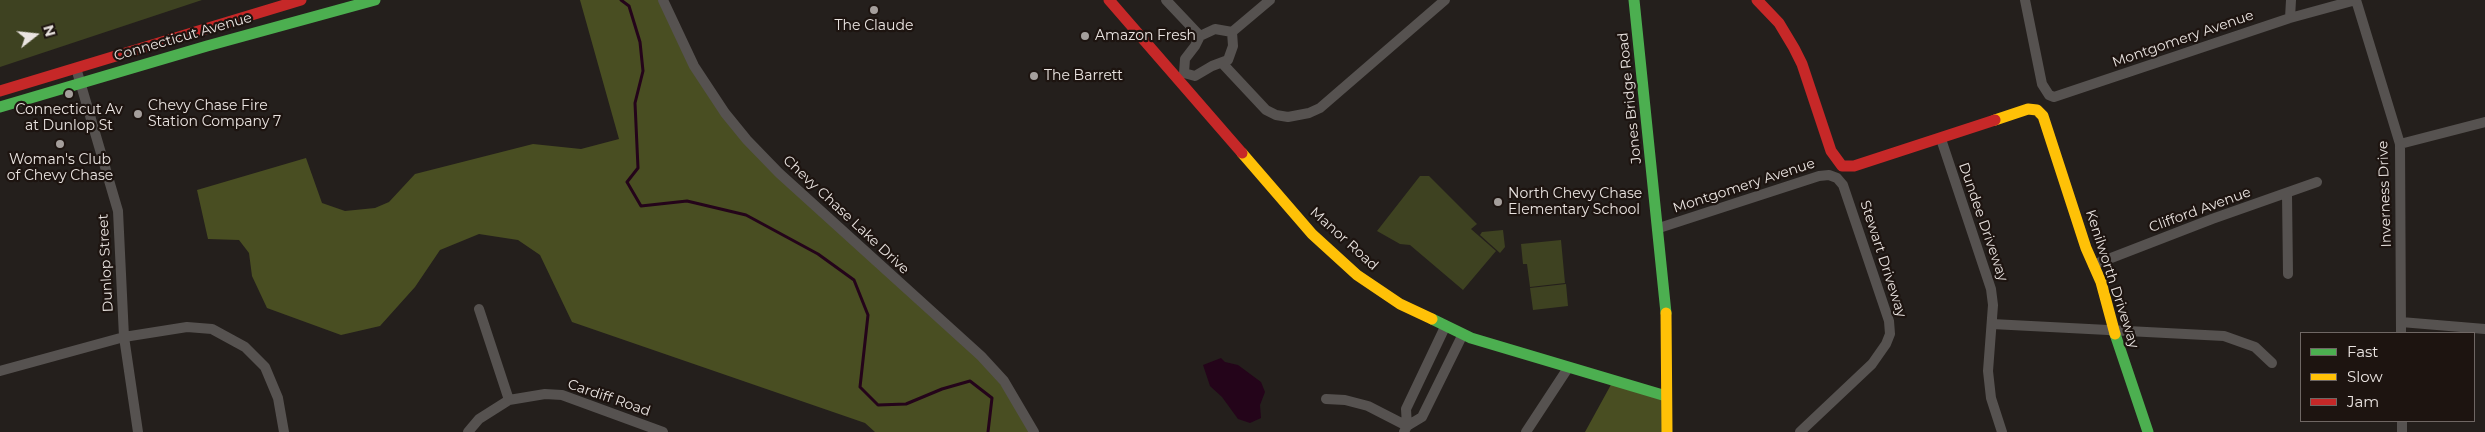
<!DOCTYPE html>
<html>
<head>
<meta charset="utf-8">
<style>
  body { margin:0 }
  #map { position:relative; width:2485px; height:432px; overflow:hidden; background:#241f1c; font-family:Montserrat,sans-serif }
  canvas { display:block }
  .legend { position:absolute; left:2300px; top:332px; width:175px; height:90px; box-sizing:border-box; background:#1d1410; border:1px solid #6f6764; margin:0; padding:6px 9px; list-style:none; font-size:15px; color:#eae4e1 }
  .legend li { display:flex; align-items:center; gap:10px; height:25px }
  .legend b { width:25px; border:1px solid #6f6764 }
  .north { position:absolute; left:10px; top:10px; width:50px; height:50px; -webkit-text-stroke:4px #1d1410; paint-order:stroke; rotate:74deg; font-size:14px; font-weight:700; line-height:20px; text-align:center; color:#eae4e1 }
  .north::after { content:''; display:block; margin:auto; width:18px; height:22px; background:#eae4e1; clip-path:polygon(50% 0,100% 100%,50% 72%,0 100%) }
</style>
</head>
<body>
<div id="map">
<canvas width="2485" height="432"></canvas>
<ul class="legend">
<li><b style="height:6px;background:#4caf50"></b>Fast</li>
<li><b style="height:6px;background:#ffc107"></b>Slow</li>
<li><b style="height:6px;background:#c62828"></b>Jam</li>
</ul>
<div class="north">N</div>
</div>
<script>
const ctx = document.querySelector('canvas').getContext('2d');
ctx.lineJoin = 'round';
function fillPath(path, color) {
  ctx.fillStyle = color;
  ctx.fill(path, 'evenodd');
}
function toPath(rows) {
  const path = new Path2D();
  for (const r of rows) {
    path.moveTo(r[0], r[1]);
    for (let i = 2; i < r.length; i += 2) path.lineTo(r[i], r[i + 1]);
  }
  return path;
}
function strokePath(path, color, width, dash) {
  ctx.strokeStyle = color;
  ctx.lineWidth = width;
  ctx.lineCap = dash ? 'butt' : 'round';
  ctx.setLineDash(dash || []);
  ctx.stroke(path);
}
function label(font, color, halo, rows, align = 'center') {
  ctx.font = font + ' Montserrat,sans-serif';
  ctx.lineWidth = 4.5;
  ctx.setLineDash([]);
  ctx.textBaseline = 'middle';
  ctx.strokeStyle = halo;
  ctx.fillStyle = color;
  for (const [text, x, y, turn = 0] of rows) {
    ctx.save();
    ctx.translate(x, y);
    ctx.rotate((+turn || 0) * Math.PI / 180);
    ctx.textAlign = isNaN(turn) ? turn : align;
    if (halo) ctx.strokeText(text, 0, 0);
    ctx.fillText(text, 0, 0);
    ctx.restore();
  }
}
const green = toPath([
  [0,0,202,0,0,67],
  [1420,176,1429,176,1477,224,1471,229,1496,251,1463,290,1410,245,1400,244,1377,231],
  [1503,230,1505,247,1500,253,1480,235,1482,232],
  [1561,240,1565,283,1530,287,1527,264,1523,264,1521,244],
  [1566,284,1568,306,1533,310,1530,288]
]);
const forest = toPath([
  [580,0,663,0,694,66,747,140,981,356,1034,432,875,432,865,423,572,322,540,255,518,240,479,234,440,250,415,287,380,326,341,335,267,308,252,276,249,253,239,240,208,239,197,190,306,158,322,203,345,211,375,208,389,202,415,174,533,144,581,149,619,139],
  [1613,381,1666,396,1667,432,1585,432]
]);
const water = toPath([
  [1221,358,1225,362,1238,365,1261,382,1265,392,1260,405,1261,418,1250,423,1238,419,1222,397,1210,386,1203,365]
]);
const stream = toPath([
  [621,0,629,6,640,42,643,71,635,103,638,168,627,182,641,206,687,201,746,215,818,254,854,280,868,315,860,387,878,405,906,404,942,389,970,381,992,398,988,432]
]);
const street = toPath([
  [663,0,694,66,725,113,747,140,779,173,981,356,1004,381,1034,432],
  [1166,0,1200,36],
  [2025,0,2042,84,2049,95,2054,97,2290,18,2356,0],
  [2356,0,2400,144,2401,333],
  [2290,18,2291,0],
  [1232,32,1270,0],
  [1222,63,1266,110,1276,115,1288,117,1309,113,1320,108,1445,0],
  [76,68,118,211,124,337,138,432],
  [1184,73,1185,59,1195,46,1200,36,1215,29,1232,32],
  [1184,73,1195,76,1212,66,1228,60,1233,46,1232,32],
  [1941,139,1991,289,1993,305,1988,371,1991,398,2002,432],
  [2400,144,2485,122],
  [2287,194,2288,274],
  [1659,228,1819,176,1829,175,1837,178,1843,185,1889,321,1890,334,1886,344,1872,364,1800,432],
  [2093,265,2212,219,2317,182],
  [479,309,509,400],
  [2401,322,2485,329],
  [1992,324,2224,336,2255,347,2272,363],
  [0,371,124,337,187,327,212,329,245,347,265,367,278,398,284,432],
  [1326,399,1345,400,1368,406,1407,426],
  [2402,421,2402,432],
  [1407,426,1422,417,1463,334],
  [468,432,479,419,509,400,545,394,562,395,663,432],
  [1404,432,1407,426,1406,409,1445,327],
  [1526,432,1568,368]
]);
const fast = toPath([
  [1634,0,1666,313],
  [0,107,207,46,375,0],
  [1432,319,1471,338,1666,396],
  [2115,334,2148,432]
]);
const slow = toPath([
  [1995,120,2028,109,2037,110,2043,116,2086,248,2101,282,2115,334],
  [1242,153,1312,234,1357,275,1400,304,1432,319],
  [1666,313,1667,432]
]);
const jam = toPath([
  [1109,0,1242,153],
  [1757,0,1779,23,1794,48,1802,64,1831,151,1842,166,1854,166,1995,120],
  [0,91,301,0]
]);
const markers = [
  [874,10,5,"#a59f9c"],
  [1085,36,5,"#a59f9c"],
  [1034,76,5,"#a59f9c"],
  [69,94,5,"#a59f9c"],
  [138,114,5,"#a59f9c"],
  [60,144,5,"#a59f9c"],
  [1498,202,5,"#a59f9c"]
];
const poiNames = [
  ["The Claude",874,26,"center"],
  ["Amazon Fresh",1095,36],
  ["The Barrett",1044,76],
  ["Chevy Chase Fire",148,106],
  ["Station Company 7",148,122],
  ["Connecticut Av",69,110,"center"],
  ["at Dunlop St",69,126,"center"],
  ["Woman's Club",60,160,"center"],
  ["of Chevy Chase",60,176,"center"],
  ["North Chevy Chase",1508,194],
  ["Elementary School",1508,210]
];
const streetNames = [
  ["Connecticut Avenue",183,37,-16],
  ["Montgomery Avenue",2183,39,-19],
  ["Jones Bridge Road",1630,98,-96],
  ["Montgomery Avenue",1744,186,-18],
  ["Inverness Drive",2385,194,-92],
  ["Clifford Avenue",2200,210,-20],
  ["Chevy Chase Lake Drive",846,215,43],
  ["Dundee Driveway",1983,222,71],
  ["Manor Road",1344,239,42],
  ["Stewart Driveway",1883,259,72],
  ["Dunlop Street",106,263,-93],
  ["Kenilworth Driveway",2112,279,72],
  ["Cardiff Road",609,398,19]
];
fillPath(green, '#3e4221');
fillPath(forest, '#494e22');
fillPath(water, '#24041a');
strokePath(stream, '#24041a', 3);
strokePath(street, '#565250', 10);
strokePath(fast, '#4caf50', 11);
strokePath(slow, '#ffc107', 11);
strokePath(jam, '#c62828', 11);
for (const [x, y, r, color] of markers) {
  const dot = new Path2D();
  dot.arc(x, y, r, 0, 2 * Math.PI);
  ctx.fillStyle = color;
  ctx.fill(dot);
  strokePath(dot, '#1d1410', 2);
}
label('14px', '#eae4e1', '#1d1410', poiNames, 'left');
label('14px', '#eae4e1', '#1d1410', streetNames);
</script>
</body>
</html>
